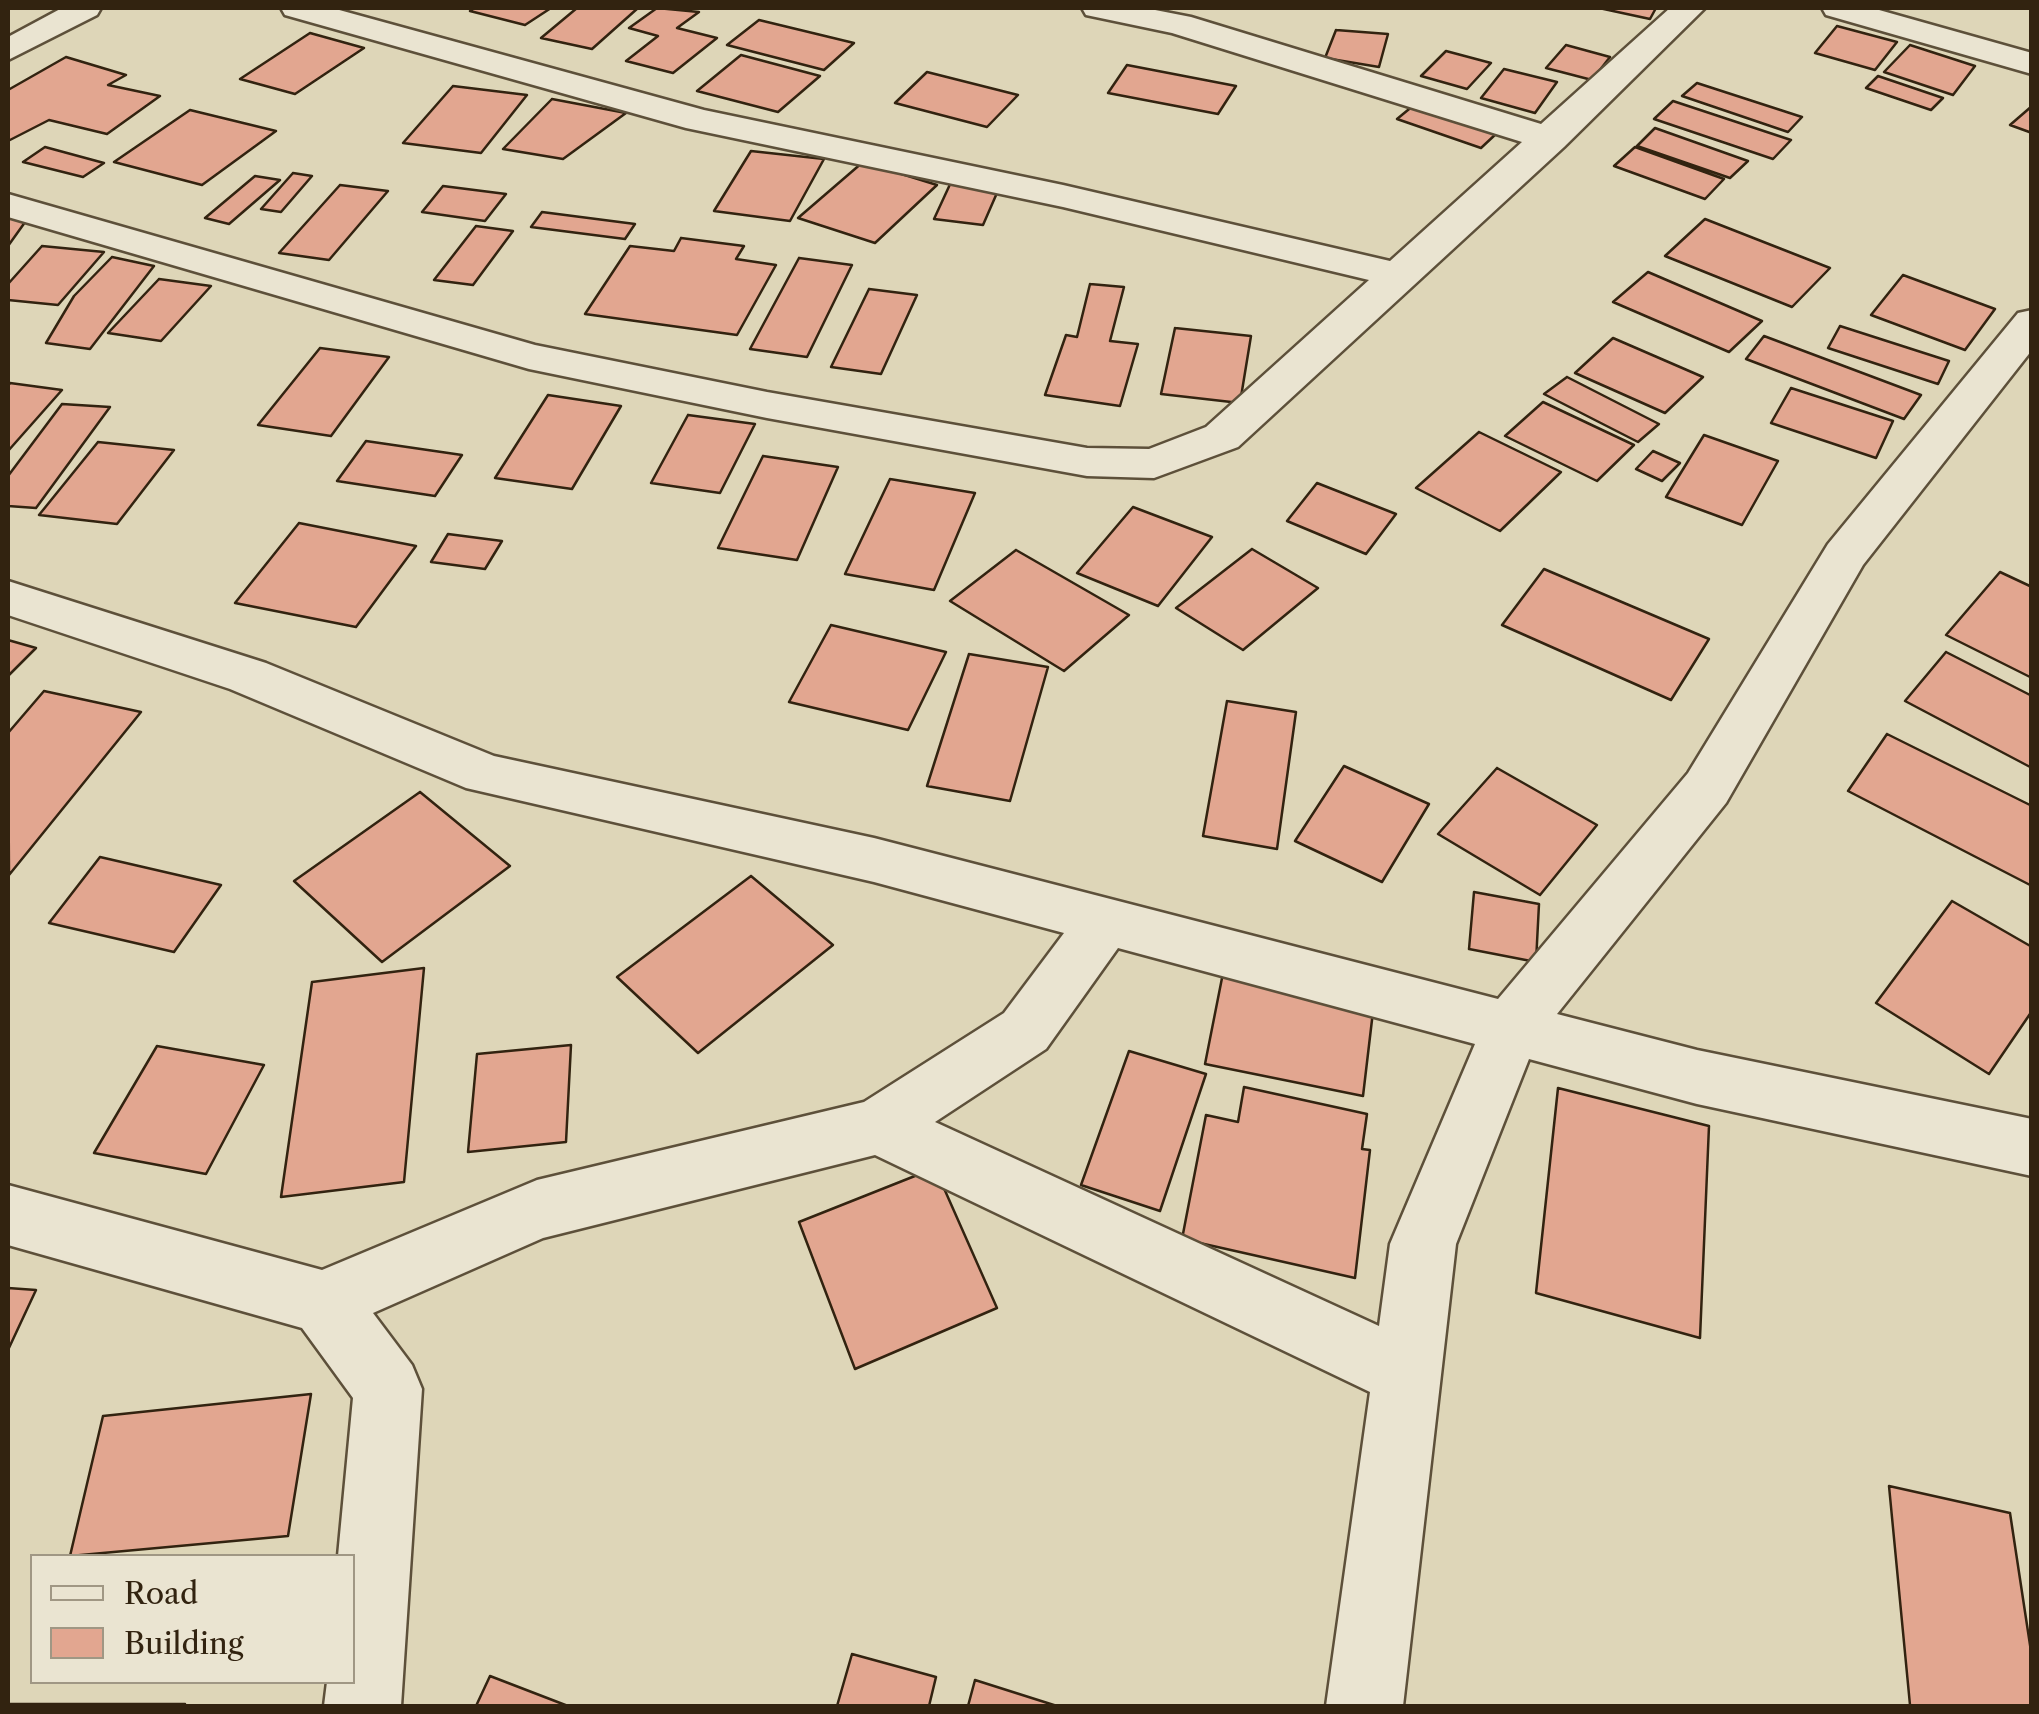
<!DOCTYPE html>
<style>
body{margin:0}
#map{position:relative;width:2039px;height:1714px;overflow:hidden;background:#ded6b8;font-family:"Libre Caslon Text",serif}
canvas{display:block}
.frame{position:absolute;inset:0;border:10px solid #322310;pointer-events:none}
.legend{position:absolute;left:30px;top:1554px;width:325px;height:130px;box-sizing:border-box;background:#eae4d1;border:2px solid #a09784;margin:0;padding:12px 18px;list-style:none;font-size:30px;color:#322310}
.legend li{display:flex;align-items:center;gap:20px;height:50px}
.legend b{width:50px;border:2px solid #a09784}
</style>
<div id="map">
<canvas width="2039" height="1714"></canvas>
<div class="frame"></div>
<ul class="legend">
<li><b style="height:12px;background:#eae4d1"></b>Road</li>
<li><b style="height:28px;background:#e2a690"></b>Building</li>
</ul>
</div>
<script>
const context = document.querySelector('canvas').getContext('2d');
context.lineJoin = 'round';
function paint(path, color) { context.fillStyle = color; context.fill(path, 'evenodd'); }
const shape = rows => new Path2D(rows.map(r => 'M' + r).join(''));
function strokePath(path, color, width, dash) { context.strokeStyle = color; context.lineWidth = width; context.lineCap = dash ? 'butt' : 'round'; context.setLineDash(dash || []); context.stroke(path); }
const building = shape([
 [475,8,551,8,525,25,470,11,475,8],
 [577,8,638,8,592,49,541,38,577,8],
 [657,8,699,12,677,28,717,38,673,73,626,61,658,36,629,28,657,8],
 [1599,8,1656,8,1650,19,1599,8],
 [759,20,854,43,824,70,727,45,759,20],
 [1837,26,1897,42,1875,70,1815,53,1837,26],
 [1336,30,1388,34,1379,67,1325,58,1336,30],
 [310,33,364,48,295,94,240,79,310,33],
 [1566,45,1610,57,1592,80,1546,68,1566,45],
 [1910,45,1975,66,1953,95,1884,72,1910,45],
 [1446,51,1491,63,1467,89,1421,76,1446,51],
 [741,55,820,76,778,112,697,91,741,55],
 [66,57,126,75,108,85,160,96,107,134,49,120,8,141,8,90,66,57],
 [1127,65,1236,86,1218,114,1108,93,1127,65],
 [1504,69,1557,82,1535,113,1481,98,1504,69],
 [927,72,1018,95,987,127,895,103,927,72],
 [1878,76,1943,98,1931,110,1866,88,1878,76],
 [1697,83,1802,117,1788,132,1682,96,1697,83],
 [453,86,527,95,481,153,403,143,453,86],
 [552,99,626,113,563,159,503,149,552,99],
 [1673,101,1791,140,1773,159,1654,119,1673,101],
 [1414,105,1497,133,1481,148,1397,119,1414,105],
 [2032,106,2032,133,2010,125,2032,106],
 [190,110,276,131,202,185,114,162,190,110],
 [1655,128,1748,161,1730,178,1637,146,1655,128],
 [45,147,104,163,83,177,23,162,45,147],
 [1635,147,1724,179,1705,199,1614,166,1635,147],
 [751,151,824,159,790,221,714,211,751,151],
 [863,162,937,185,875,243,798,218,863,162],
 [293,173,312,176,281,212,261,209,293,173],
 [255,176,280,180,229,224,205,218,255,176],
 [952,180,1000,186,983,225,934,219,952,180],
 [340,185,388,191,329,260,279,253,340,185],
 [443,186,506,194,485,221,422,212,443,186],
 [542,212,635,224,625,239,531,227,542,212],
 [8,213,28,218,8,246,8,213],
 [1705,219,1830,268,1792,307,1665,256,1705,219],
 [476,226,513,231,473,285,434,280,476,226],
 [681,238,744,246,736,259,776,265,737,335,585,314,630,246,674,251,681,238],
 [42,246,104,252,58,305,8,300,8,284,42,246],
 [112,257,154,266,90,349,46,343,74,296,112,257],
 [799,258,852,265,807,357,750,349,799,258],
 [1648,272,1762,321,1729,352,1613,302,1648,272],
 [1903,275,1995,309,1965,350,1871,315,1903,275],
 [159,279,211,286,161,341,108,333,159,279],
 [1090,284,1124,287,1110,341,1138,344,1120,406,1045,395,1066,335,1077,337,1090,284],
 [869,289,917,295,881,374,831,367,869,289],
 [1840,326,1949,361,1938,384,1828,348,1840,326],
 [1175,328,1251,336,1240,403,1161,394,1175,328],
 [1764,336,1921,395,1904,419,1746,359,1764,336],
 [1613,338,1703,377,1665,413,1575,373,1613,338],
 [320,348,389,357,331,436,258,425,320,348],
 [1567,377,1659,424,1638,442,1544,394,1567,377],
 [10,383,62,390,8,451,8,386,10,383],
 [1791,388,1893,421,1876,458,1771,423,1791,388],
 [548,395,621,406,572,489,495,478,548,395],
 [1543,402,1634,445,1597,481,1505,436,1543,402],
 [62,404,110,407,36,508,8,506,8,476,62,404],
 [688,415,755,424,720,493,651,483,688,415],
 [1479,432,1561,472,1500,531,1416,488,1479,432],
 [1704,435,1778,461,1742,525,1666,497,1704,435],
 [366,441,462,455,435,496,337,481,366,441],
 [98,442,174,450,117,524,39,515,98,442],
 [1653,451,1680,463,1662,481,1636,469,1653,451],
 [763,456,838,467,797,560,718,548,763,456],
 [890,479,975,493,934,590,845,574,890,479],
 [1317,483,1396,514,1366,554,1287,521,1317,483],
 [1133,507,1212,537,1158,606,1077,573,1133,507],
 [299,523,416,546,356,627,235,603,299,523],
 [448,534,502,541,485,569,431,562,448,534],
 [1252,549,1318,588,1243,650,1176,608,1252,549],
 [1016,550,1129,615,1064,671,950,601,1016,550],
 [1544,569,1709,639,1671,700,1502,625,1544,569],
 [2000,572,2032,587,2032,678,1946,635,2000,572],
 [831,625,946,652,908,730,789,702,831,625],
 [8,640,36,648,8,676,8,640],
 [1946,652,2032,696,2032,768,1905,701,1946,652],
 [969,654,1048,667,1010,801,927,786,969,654],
 [44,691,141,712,9,875,8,733,44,691],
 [1227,701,1296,712,1277,849,1203,836,1227,701],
 [1887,734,2032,806,2032,886,1848,791,1887,734],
 [1344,766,1429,804,1382,882,1295,841,1344,766],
 [1497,768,1597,825,1540,895,1438,834,1497,768],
 [420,792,510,866,382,962,294,881,420,792],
 [100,857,221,885,174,952,49,923,100,857],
 [751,876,833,945,698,1053,617,977,751,876],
 [1474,892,1539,904,1536,962,1469,949,1474,892],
 [1952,901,2032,947,2032,1011,1989,1074,1876,1003,1952,901],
 [424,968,404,1182,281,1197,312,982,424,968],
 [1223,973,1374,1003,1363,1096,1205,1064,1223,973],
 [571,1045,566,1142,468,1152,477,1054,571,1045],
 [157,1046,264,1065,206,1174,94,1153,157,1046],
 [1129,1051,1206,1074,1160,1211,1081,1185,1129,1051],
 [1244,1087,1367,1114,1362,1149,1370,1150,1355,1278,1182,1239,1206,1115,1238,1122,1244,1087],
 [1558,1088,1709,1126,1700,1338,1536,1293,1558,1088],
 [935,1168,997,1308,855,1369,799,1222,935,1168],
 [8,1288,36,1290,8,1350,8,1288],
 [311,1394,288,1536,70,1556,103,1416,311,1394],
 [1889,1486,2010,1513,2032,1658,2032,1706,1910,1705,1889,1486],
 [852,1654,936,1677,929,1706,837,1706,852,1654],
 [490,1676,568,1706,476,1706,490,1676],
 [975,1680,1057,1706,968,1706,975,1680],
 [8,1704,185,1704,184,1706,8,1704]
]);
paint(building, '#e2a690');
strokePath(building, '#322310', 2.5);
const minor = shape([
 [62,8,101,8,97,15,8,60,8,37,62,8],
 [281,8,332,8,704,110,1063,185,1390,261,1522,142,1172,33,1086,15,1082,8,1145,8,1191,17,1541,124,1670,8,1705,8,1564,147,1238,447,1154,478,1087,476,767,418,529,369,8,217,8,194,535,345,767,392,1087,448,1149,449,1206,427,1369,280,1063,207,686,128,285,15,281,8],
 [1822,8,1872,8,2032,53,2032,74,1826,15,1822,8],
 [2032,310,2032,350,1863,565,1726,803,1557,1014,1697,1050,2032,1119,2032,1176,1697,1104,1529,1059,1456,1244,1403,1706,1326,1706,1370,1392,875,1155,543,1238,373,1313,412,1365,422,1389,401,1706,324,1706,327,1682,352,1682,352,1556,338,1556,353,1398,302,1328,8,1245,8,1185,322,1270,537,1180,864,1102,1004,1013,1064,933,874,882,466,788,230,689,8,615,8,581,266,663,494,756,874,838,1498,999,1688,773,1828,544,2018,313,2032,310],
 [1118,948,1475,1044,1390,1244,1379,1326,935,1122,1046,1049,1118,948]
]);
strokePath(minor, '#5d503a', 5);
paint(minor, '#eae4d1');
</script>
